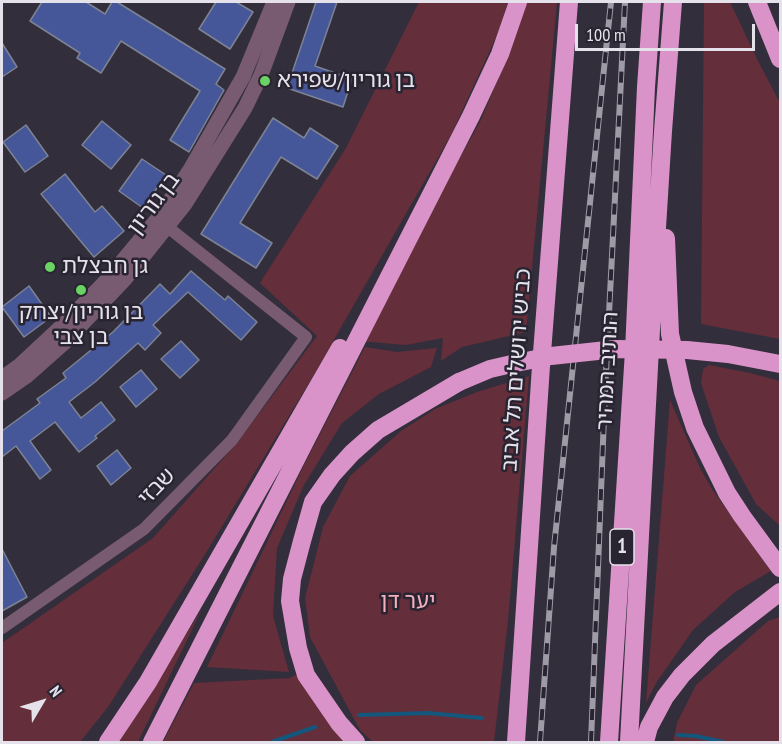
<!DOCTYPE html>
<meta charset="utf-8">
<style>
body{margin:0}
#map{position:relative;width:782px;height:744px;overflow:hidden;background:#332e3b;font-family:"PT Sans Narrow",sans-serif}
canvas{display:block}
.frame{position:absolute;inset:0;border:3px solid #e5e2eb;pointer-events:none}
.north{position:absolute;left:12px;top:672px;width:60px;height:60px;-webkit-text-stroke:4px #292431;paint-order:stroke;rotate:52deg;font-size:16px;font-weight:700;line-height:24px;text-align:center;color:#e5e2eb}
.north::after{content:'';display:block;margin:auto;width:21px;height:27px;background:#e5e2eb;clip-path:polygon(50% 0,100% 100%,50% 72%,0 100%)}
.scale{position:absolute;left:575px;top:24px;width:180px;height:27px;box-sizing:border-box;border:3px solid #e5e2eb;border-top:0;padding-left:8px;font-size:18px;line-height:21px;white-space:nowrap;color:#e5e2eb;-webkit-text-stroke:4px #292431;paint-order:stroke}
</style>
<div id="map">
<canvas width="782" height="744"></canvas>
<div class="frame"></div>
<div class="north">N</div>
<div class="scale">100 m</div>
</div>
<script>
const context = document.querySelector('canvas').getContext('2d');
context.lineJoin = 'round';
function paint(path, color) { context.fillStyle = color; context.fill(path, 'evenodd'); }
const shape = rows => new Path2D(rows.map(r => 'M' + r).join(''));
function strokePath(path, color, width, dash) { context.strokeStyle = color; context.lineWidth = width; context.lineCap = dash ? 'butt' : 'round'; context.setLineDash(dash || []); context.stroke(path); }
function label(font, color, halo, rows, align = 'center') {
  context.font = font + ' "PT Sans Narrow","Noto Sans Hebrew",sans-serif'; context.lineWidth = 5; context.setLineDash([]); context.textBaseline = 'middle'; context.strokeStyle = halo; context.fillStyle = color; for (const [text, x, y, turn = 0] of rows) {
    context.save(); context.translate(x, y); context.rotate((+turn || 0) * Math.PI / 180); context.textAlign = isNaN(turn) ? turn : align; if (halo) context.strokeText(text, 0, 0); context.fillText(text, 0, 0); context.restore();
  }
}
paint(shape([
 [419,2,508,2,497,35,451,135,312,378,204,556,108,707,80,742,2,742,2,643,153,538,237,443,317,336,260,283,346,148],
 [526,2,557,2,526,332,462,347,441,361,443,338,406,345,360,341,423,223,480,122,504,65],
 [704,2,730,2,757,59,780,103,780,339,701,324],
 [365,347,397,352,437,348,431,367,379,394,342,423,304,485,277,548,273,616,289,672,207,667,305,463],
 [709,365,750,373,780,381,780,526,756,504,719,437,701,383,703,369],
 [529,376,508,621,494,742,373,742,360,730,310,637,305,598,323,527,350,476,401,431,435,409,477,392],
 [670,400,700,468,712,489,771,571,735,592,693,630,656,683,646,703],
 [202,609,138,742,119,742],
 [780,617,780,742,673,742,677,723,696,685,768,621],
 [297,674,346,742,163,742,194,683,290,678]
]), '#642e3b');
strokePath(shape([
 [359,715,428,713,482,718],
 [678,735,696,736,723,742],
 [272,742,315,727]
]), '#14577c', 4);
const building = shape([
 [42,2,86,2,105,14,112,2,117,2,225,69,216,84,224,90,189,152,170,140,200,91,121,41,101,73,77,58,80,53,30,21,42,2],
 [216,2,236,2,253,12,230,49,199,29,216,2],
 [316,2,337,2,315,66,352,79,343,107,287,88,316,2],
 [2,43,17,67,2,77,2,43],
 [273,118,304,138,310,128,338,146,317,179,281,157,240,223,272,243,256,268,201,234,273,118],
 [102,121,131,145,111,169,82,145,102,121],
 [26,125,48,156,25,172,3,142,26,125],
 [142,159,166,175,143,208,119,191,142,159],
 [65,174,95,212,102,206,124,231,94,257,41,194,65,174],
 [191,271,225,300,228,296,257,322,241,340,188,292,153,325,161,333,145,350,138,343,95,382,69,402,81,418,101,402,115,420,95,436,97,438,79,452,55,422,30,441,51,470,40,479,16,446,2,457,2,431,40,403,37,399,66,378,63,373,113,332,160,284,170,294,191,271],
 [29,286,51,317,24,337,2,307,29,286],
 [181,341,199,360,180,378,161,359,181,341],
 [141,370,157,389,136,407,120,387,141,370],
 [117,450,131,468,111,485,97,466,117,450],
 [2,549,27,597,2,611,2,549]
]);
paint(building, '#455699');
strokePath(building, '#7d8393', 1.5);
strokePath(shape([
 [2,628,144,529,232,440,306,337,160,221]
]), '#785b71', 12);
strokePath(shape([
 [2,378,20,365,64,324,104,283,159,217,191,168,243,77,274,2],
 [2,393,28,375,63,344,125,279,185,204,245,108,261,75,288,2]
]), '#785b71', 15);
strokePath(shape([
 [757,2,780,59],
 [666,238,670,334,683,392,695,428,727,493,742,516,780,568],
 [108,742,148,682,340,348],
 [152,742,471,116,500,54,518,2],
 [356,742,339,723,306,675,298,648,290,601,292,579,302,541,313,502,332,475,352,453,378,430,459,382],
 [516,742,541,366,569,2],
 [609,742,634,351,646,87,652,2],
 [629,742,653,292,663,131,673,2],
 [645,742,649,727,665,697,682,675,713,644,780,592]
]), '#d993c9', 18);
const rail = shape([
 [540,742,554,547,611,2],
 [591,742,605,392,625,2]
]);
strokePath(rail, '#9f9ba6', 6);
strokePath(rail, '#292431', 4, [11]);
strokePath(shape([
 [459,382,490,369,516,363,551,356,616,349,687,350,728,354,780,364]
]), '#d993c9', 18);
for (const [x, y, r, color] of [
 [265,81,6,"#6ad364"],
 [50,267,6,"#6ad364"],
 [81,290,6,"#6ad364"]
]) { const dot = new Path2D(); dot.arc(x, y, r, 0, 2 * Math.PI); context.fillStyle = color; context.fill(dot); strokePath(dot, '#292431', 2); }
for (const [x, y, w] of [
 [622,547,24]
]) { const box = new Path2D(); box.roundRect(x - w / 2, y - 18, w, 36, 4.5); context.fillStyle = '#292431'; context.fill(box); strokePath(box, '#e5e2eb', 1.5); }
label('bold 21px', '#e5e2eb', null, [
 ["1",622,547]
]);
label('22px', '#e5e2eb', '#292431', [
 ["בן גוריון/שפירא",277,81],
 ["גן חבצלת",62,267],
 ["בן גוריון/יצחק",81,313,"center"],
 ["בן צבי",81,338,"center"]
], 'left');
label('22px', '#e5e2eb', '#292431', [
 ["בן גוריון",154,204,-53],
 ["כביש ירושלים תל אביב",517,370,-86],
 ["הנתיב המהיר",608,371,-87],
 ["שבזי",157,487,-46]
]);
label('22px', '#f6afbc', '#292431', [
 ["יער דן",408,602]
]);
</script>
